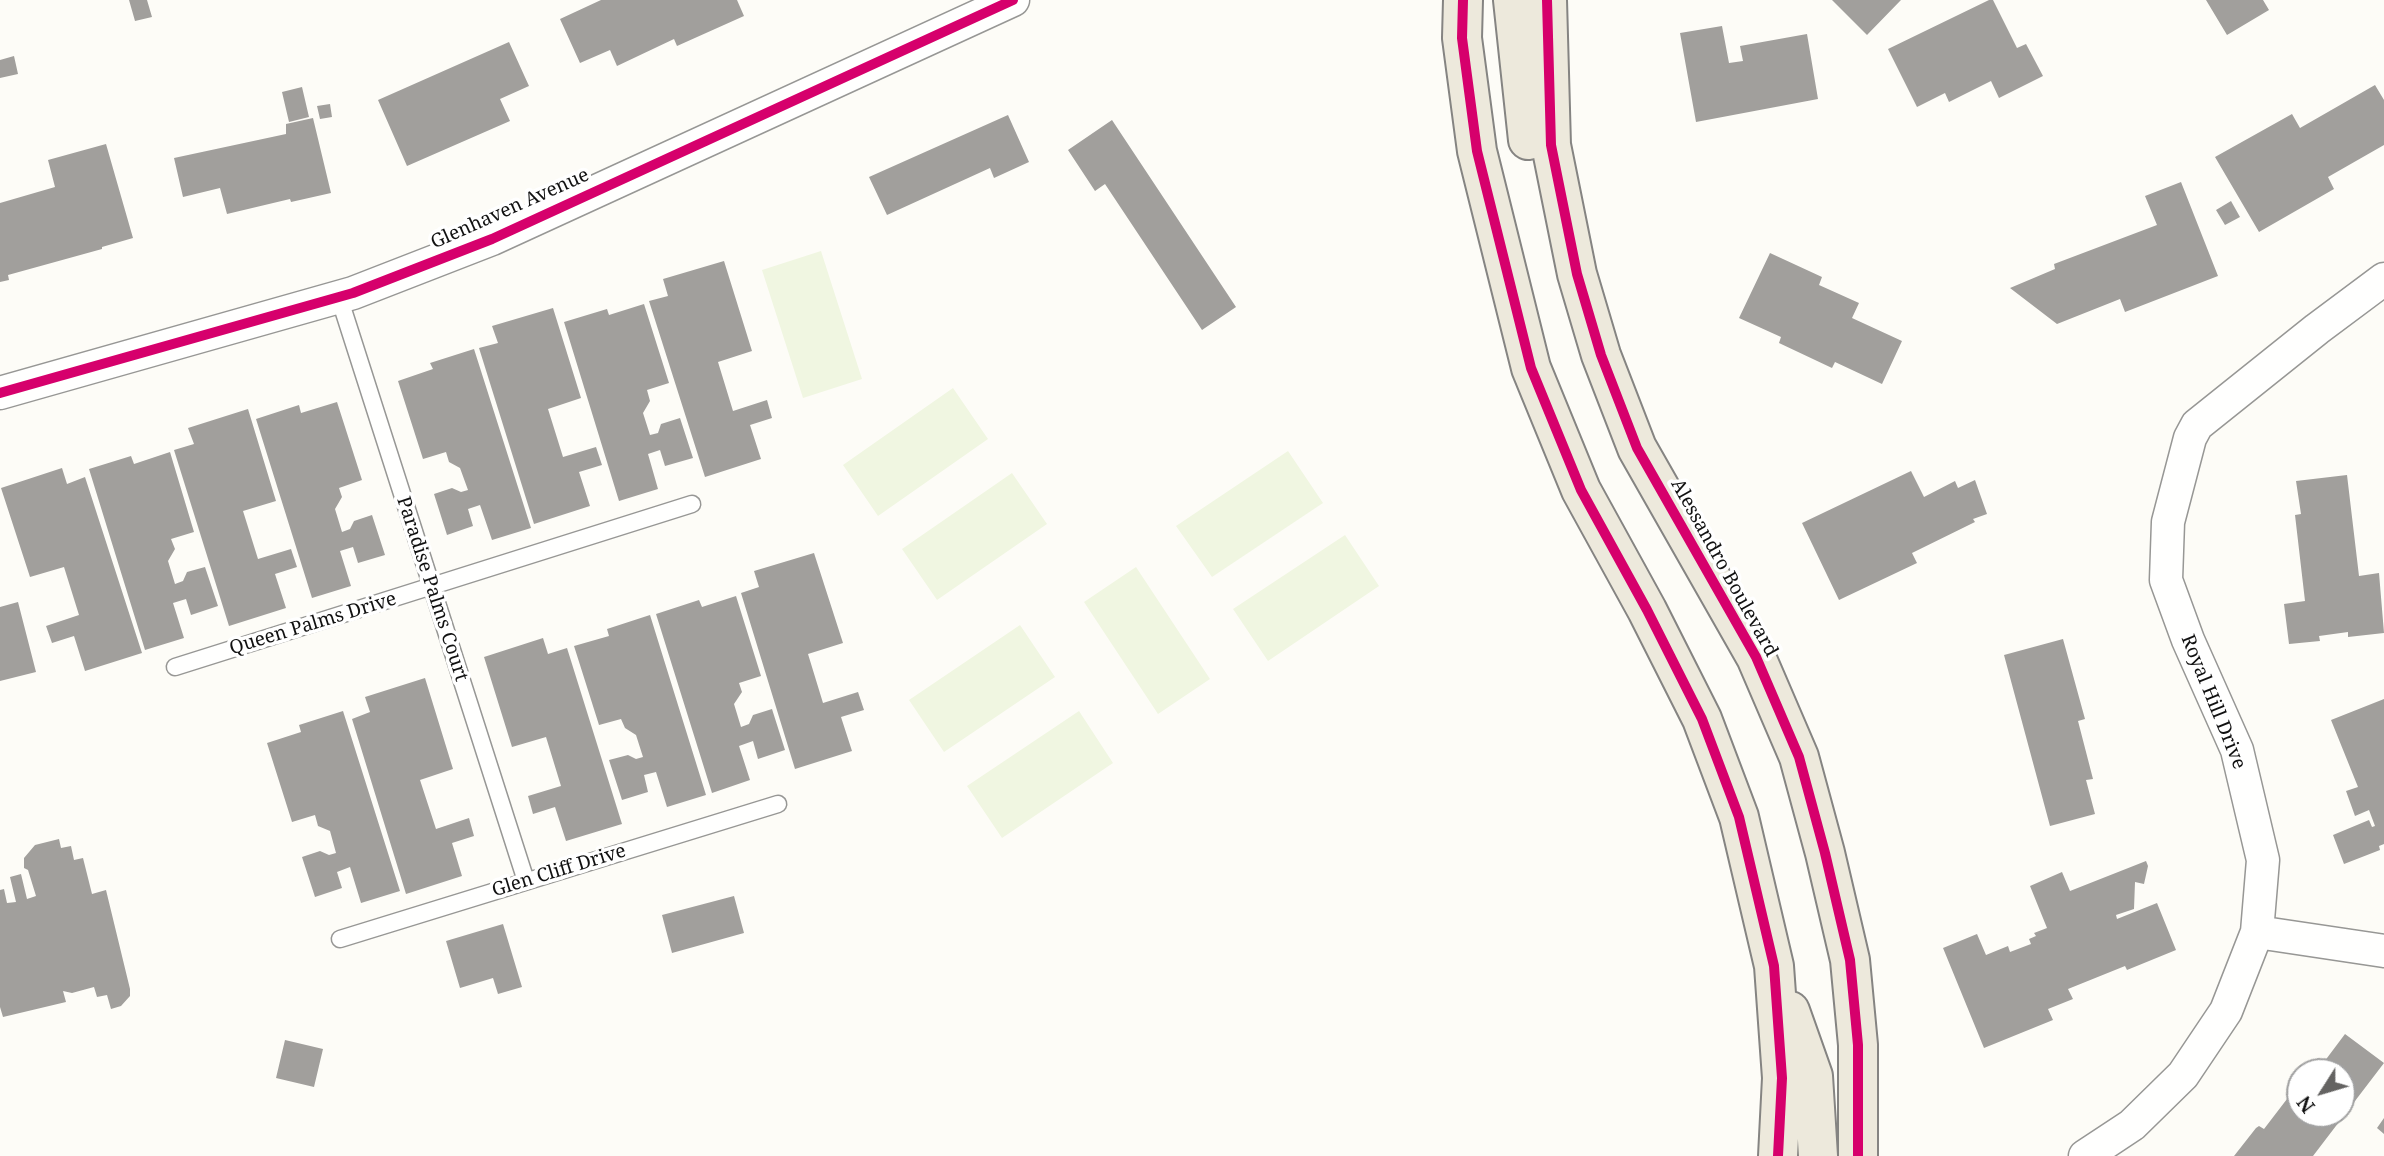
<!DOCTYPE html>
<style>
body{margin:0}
#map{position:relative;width:2384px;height:1156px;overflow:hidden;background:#fdfcf7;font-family:"Noto Serif",serif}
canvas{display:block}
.north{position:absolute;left:2286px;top:1058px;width:70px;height:70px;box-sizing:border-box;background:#fff;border:2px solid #a0a0a0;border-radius:50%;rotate:233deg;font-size:19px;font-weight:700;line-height:28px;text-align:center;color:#111}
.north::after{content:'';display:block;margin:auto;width:24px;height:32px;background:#646362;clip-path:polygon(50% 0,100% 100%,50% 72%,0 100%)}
</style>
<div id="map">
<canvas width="2384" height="1156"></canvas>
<div class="north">N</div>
</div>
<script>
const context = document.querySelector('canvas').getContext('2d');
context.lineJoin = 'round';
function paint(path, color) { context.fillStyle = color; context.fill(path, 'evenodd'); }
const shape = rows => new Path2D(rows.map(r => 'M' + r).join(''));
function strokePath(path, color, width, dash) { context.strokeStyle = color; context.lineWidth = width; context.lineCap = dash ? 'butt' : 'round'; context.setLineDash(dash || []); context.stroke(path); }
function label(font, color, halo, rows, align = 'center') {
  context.font = font + ' "Noto Serif",serif'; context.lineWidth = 7; context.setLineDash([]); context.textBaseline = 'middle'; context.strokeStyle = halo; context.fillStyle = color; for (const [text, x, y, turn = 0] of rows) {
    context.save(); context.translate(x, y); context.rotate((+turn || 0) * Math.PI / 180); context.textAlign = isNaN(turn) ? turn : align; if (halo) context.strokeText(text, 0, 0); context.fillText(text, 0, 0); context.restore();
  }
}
paint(shape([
 [821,251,862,379,803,398,762,270],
 [953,388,988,439,878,516,843,465],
 [1288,451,1323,503,1212,577,1176,526],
 [1012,473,1047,524,937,600,902,549],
 [1345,535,1379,586,1268,661,1233,609],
 [1136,567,1210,679,1158,714,1084,602],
 [1020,625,1055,677,944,752,909,700],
 [1079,711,1113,763,1002,838,967,786]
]), '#f0f6e1');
paint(shape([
 [129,0,147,0,152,17,135,21],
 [601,0,737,0,744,16,677,46,674,39,617,66,610,50,580,63,560,19],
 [1832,0,1901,0,1867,35],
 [1989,0,1993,0,2017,48,2026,44,2043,76,1999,98,1991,81,1949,102,1945,93,1917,107,1888,49],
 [2206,0,2263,0,2269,10,2227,35],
 [1722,26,1729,63,1743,61,1740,46,1807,34,1818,99,1696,122,1680,33],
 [509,42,529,86,500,99,510,121,407,166,378,100],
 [14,56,18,74,0,78,0,60],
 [2375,85,2384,100,2384,145,2328,177,2334,189,2259,232,2215,157,2292,114,2300,128],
 [302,87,309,117,289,122,282,92],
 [330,104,332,117,320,119,317,106],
 [1008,115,1029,162,994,178,990,168,887,215,869,177],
 [313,118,331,193,291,202,290,199,227,214,220,188,183,197,174,158,286,134,286,124],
 [1112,120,1236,307,1202,330,1105,184,1095,191,1068,150],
 [106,144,133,238,102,247,102,249,8,275,9,280,0,282,0,203,55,187,48,160],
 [2181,182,2218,276,2125,312,2120,299,2057,324,2010,288,2055,269,2054,264,2157,225,2145,196],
 [2231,201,2240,217,2225,225,2216,210],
 [1770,253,1822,277,1819,285,1859,303,1852,318,1902,341,1882,384,1835,362,1832,368,1779,343,1781,337,1739,318],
 [724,261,752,351,718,362,733,411,767,400,772,418,750,425,761,459,705,477,649,301,668,296,663,279],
 [644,304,669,383,647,390,650,401,643,413,650,435,658,433,661,424,680,418,693,458,665,466,660,450,648,454,658,489,619,501,564,322,607,309,609,315],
 [553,308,581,398,548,409,563,457,596,447,602,465,579,472,590,506,534,524,479,348,498,343,492,326],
 [474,349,531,528,492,540,480,505,468,509,473,526,447,535,434,494,452,488,461,492,468,490,460,468,449,462,446,452,423,459,398,381,433,369,430,363],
 [337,402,362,480,339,488,342,497,335,509,342,532,350,529,354,521,372,515,385,555,358,563,353,547,340,551,351,586,312,598,256,419,299,405,301,413],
 [248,409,276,501,243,511,258,559,291,549,297,567,275,574,286,608,229,626,174,450,194,444,188,428],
 [170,452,194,532,171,539,175,549,168,561,175,584,183,581,187,572,205,567,218,606,191,615,186,599,173,603,184,638,145,650,89,469,131,456,134,464],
 [62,468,67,484,85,477,142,653,85,671,74,636,52,643,46,626,79,615,64,567,30,577,1,488],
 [1911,471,1924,497,1955,481,1958,488,1975,480,1987,514,1973,519,1975,522,1912,553,1917,563,1839,600,1802,523],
 [2347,475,2359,576,2379,573,2384,633,2348,637,2348,632,2319,636,2320,641,2289,644,2284,604,2305,601,2295,515,2301,514,2296,481],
 [814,553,843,643,808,654,823,703,858,692,864,710,841,717,852,751,795,769,741,593,759,587,754,571],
 [736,596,761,676,739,683,742,692,734,704,741,727,749,724,753,715,772,709,785,750,758,759,753,741,739,746,750,780,712,793,656,614,699,600,702,607],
 [18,602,36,672,0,681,0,607],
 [650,615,706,795,667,807,656,772,644,775,648,792,622,800,609,760,628,755,636,759,643,757,636,735,625,728,621,719,599,725,574,646,609,636,607,629],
 [543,638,548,654,567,648,622,824,566,841,555,807,533,814,528,796,561,786,546,737,512,747,484,657],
 [2063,639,2085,719,2078,721,2093,779,2086,780,2095,814,2050,826,2004,655],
 [425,678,453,769,420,780,436,829,469,818,474,836,452,843,462,876,406,894,352,719,370,712,365,697],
 [2384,699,2384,844,2379,846,2380,850,2344,864,2333,835,2369,820,2372,827,2375,826,2369,810,2355,816,2346,791,2358,787,2331,720],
 [343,711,400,891,361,903,350,867,337,872,342,888,315,897,302,857,320,851,329,855,336,853,330,831,318,826,315,815,292,822,267,743,301,732,299,725],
 [59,839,61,848,71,846,74,860,83,858,92,894,106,890,130,989,130,996,121,1006,111,1009,107,995,97,997,94,987,72,993,63,991,66,1002,3,1017,0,1007,0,890,4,889,7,903,16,902,10,877,21,874,27,899,36,896,28,870,24,868,24,858,35,845],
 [2146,861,2148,866,2144,884,2135,882,2134,909,2116,915,2117,919,2157,903,2176,950,2127,970,2125,966,2068,989,2073,999,2048,1009,2053,1020,1984,1048,1943,948,1977,934,1986,955,2008,946,2010,952,2031,944,2029,939,2036,936,2034,933,2047,928,2030,886,2062,872,2070,891],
 [734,896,744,933,672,953,662,915],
 [503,924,522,987,498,994,493,978,460,988,446,941],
 [2345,1034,2384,1063,2313,1156,2234,1156,2256,1128,2259,1126,2264,1129,2300,1082,2300,1114,2342,1114,2342,1072,2307,1072,2318,1058,2324,1062],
 [285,1040,323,1049,314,1087,276,1078],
 [2384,1118,2384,1134,2377,1128]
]), '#a19f9c');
const service = shape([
 [339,297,526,881],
 [175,667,692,504],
 [340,939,778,804]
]);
const minor = shape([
 [0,393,353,293,492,239,1013,0],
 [2257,932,2384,951],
 [2085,1156,2132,1125,2183,1075,2226,1011,2257,932,2263,860,2237,750,2188,640,2166,580,2168,522,2190,438,2197,425,2317,329,2384,279]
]);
const primary = shape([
 [1463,0,1462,38,1477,151,1531,368,1581,490,1647,610,1702,719,1739,817,1774,966,1782,1078,1778,1156],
 [1513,0,1528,140],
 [1547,0,1551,145,1577,274,1601,355,1637,448,1756,657,1799,757,1825,853,1850,960,1858,1045,1858,1156],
 [1790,1011,1813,1076,1818,1156]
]);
strokePath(service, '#979795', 19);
strokePath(minor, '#979795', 35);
strokePath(primary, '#858482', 42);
strokePath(service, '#fffffe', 16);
strokePath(minor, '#fffffe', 32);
strokePath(primary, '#ede9dc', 38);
strokePath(shape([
 [1463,0,1462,38,1477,151,1531,368,1581,490,1647,610,1702,719,1739,817,1774,966,1782,1078,1778,1156],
 [1547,0,1551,145,1577,274,1601,355,1637,448,1756,657,1799,757,1825,853,1850,960,1858,1045,1858,1156],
 [0,393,353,293,492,239,1013,0]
]), '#d6006c', 10);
label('19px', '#111', '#fff', [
 ["Glenhaven Avenue",510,209,-24],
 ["Alessandro Boulevard",1724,568,61],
 ["Paradise Palms Court",432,589,72],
 ["Queen Palms Drive",313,624,-17],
 ["Royal Hill Drive",2213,702,68],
 ["Glen Cliff Drive",559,871,-17]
]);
</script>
